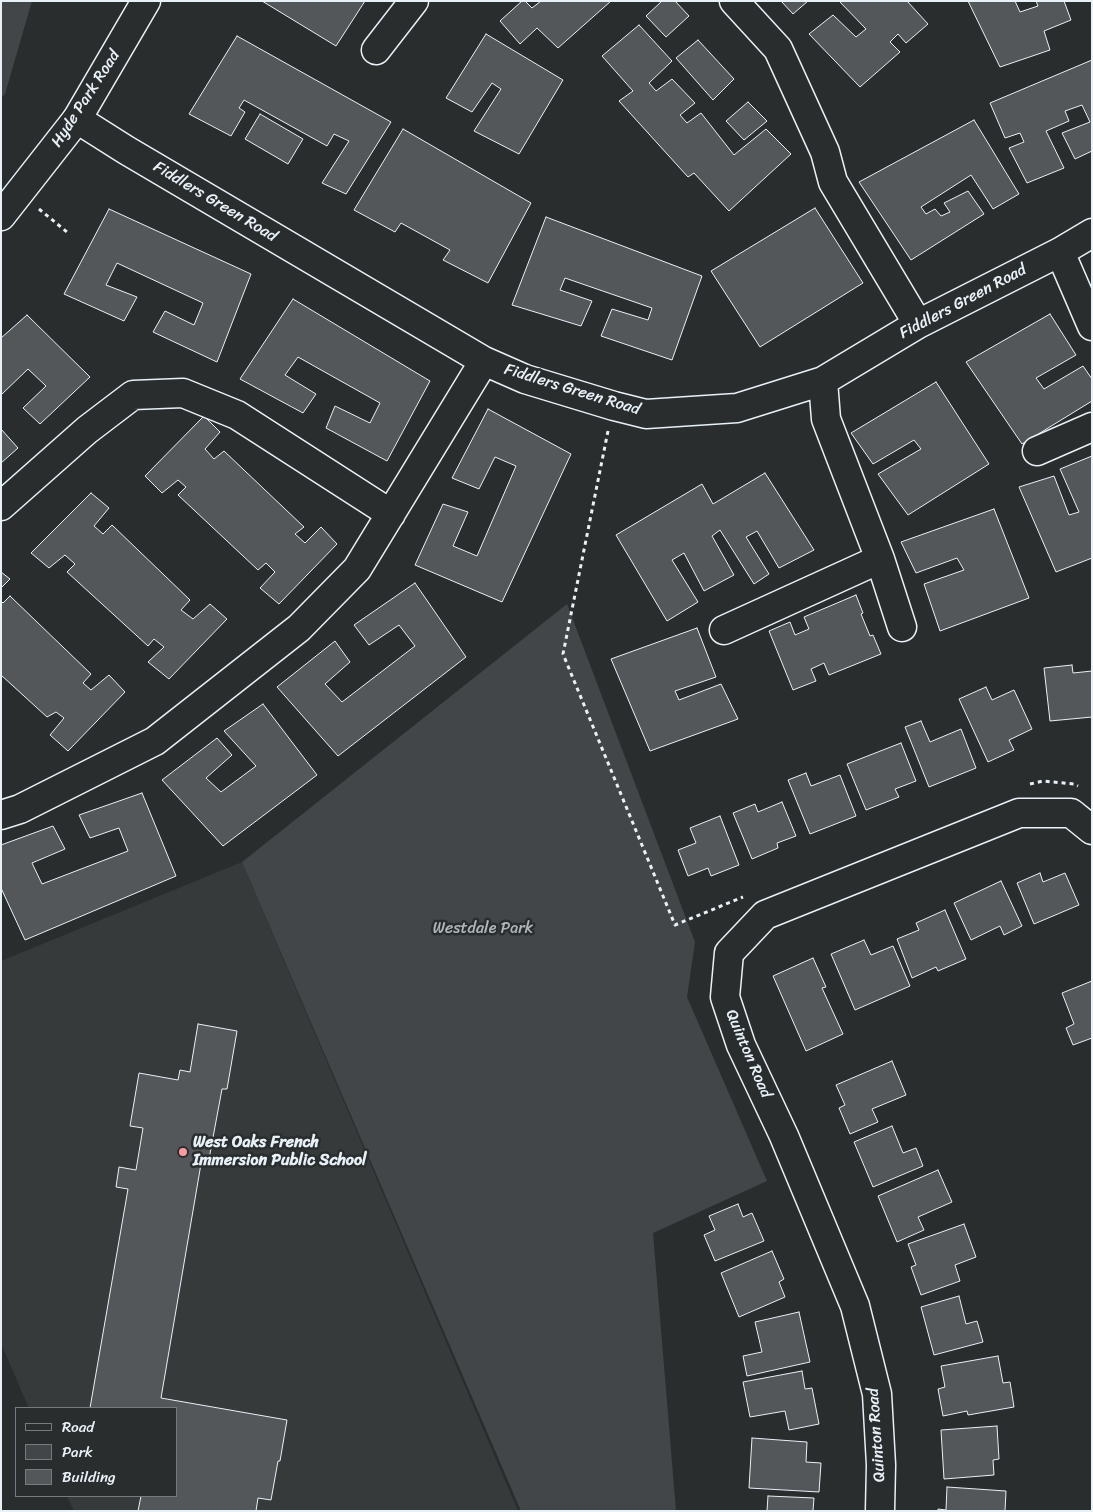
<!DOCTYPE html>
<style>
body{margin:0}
#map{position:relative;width:1093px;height:1512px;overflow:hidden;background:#2a2d2e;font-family:Sriracha,sans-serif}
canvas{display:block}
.frame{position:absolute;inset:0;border:2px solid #e8f1f8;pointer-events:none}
.legend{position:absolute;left:15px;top:1407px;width:162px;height:90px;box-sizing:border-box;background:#2a2d2e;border:1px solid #767b7f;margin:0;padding:6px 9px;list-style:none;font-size:15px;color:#e8f1f8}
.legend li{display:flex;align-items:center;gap:10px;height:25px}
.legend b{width:25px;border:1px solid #767b7f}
</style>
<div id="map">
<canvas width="1093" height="1512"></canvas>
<div class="frame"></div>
<ul class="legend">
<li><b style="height:6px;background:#2a2d2e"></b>Road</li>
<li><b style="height:14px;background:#424648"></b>Park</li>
<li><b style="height:14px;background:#535759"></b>Building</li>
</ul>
</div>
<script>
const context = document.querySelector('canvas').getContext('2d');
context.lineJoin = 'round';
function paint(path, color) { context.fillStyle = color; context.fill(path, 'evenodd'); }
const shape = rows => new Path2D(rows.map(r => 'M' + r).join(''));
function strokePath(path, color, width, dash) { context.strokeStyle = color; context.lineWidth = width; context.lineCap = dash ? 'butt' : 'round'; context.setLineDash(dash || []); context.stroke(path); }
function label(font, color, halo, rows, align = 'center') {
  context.font = font + ' Sriracha,sans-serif'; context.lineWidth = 5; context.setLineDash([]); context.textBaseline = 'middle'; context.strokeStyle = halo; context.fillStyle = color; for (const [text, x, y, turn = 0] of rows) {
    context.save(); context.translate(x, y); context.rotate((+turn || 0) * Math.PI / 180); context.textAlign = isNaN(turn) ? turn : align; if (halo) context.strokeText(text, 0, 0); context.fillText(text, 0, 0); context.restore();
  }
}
paint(shape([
 [242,862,518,1511,74,1511,67,1496,176,1496,176,1408,29,1408,1,1344,1,961]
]), '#363a3b');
paint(shape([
 [1,1,32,1,5,94,1,98],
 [567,604,695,942,687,997,767,1181,653,1233,676,1511,521,1511,242,862]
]), '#424648');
const building = shape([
 [262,1,365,1,336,46,262,1],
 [522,1,525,1,532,8,541,1,611,1,558,48,537,28,520,44,500,21,522,1],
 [662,1,675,1,689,16,666,37,646,16,662,1],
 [781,1,808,1,793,14,781,1],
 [839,1,907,1,928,24,906,43,898,34,890,42,900,52,860,87,809,34,833,15,856,37,866,29,839,1],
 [968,1,1015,1,1020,12,1038,6,1036,1,1064,1,1071,20,1044,31,1050,50,1000,67,968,1],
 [639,25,672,61,649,83,656,91,672,79,695,103,680,115,687,123,701,113,734,155,766,129,791,154,729,211,694,173,688,177,619,101,633,91,602,56,639,25],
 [486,34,563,80,519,154,474,131,501,89,492,83,472,112,446,98,486,34],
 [237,36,391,122,346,194,322,183,349,141,334,134,327,146,244,100,239,108,245,112,231,136,189,114,237,36],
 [698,40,734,79,713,100,676,58,698,40],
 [1092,60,1092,151,1075,159,1062,133,1090,122,1082,105,1065,111,1069,121,1046,131,1064,168,1027,183,1009,148,1024,142,1020,133,1005,138,990,103,1092,60],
 [748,102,767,121,744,140,726,121,748,102],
 [260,114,303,139,288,164,245,139,260,114],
 [974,120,1019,194,993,209,971,175,921,207,926,214,935,209,941,216,950,212,944,203,968,191,984,214,911,260,859,182,974,120],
 [403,129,531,203,488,283,443,260,450,250,401,223,395,232,354,210,403,129],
 [815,208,863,283,760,347,711,271,815,208],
 [109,209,251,274,217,362,153,332,165,311,194,325,203,303,117,263,106,285,137,297,124,321,64,294,109,209],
 [546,217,702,276,672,360,601,336,612,309,648,320,652,308,565,278,560,290,592,301,581,326,512,305,546,217],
 [293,299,430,381,387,461,326,428,335,406,370,423,380,403,298,357,285,375,316,394,303,413,240,379,293,299],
 [1050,314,1076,355,1036,378,1044,389,1083,366,1092,379,1092,401,1022,444,966,362,1050,314],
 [27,315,90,377,40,424,23,408,46,386,28,369,1,395,1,338,27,315],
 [936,382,989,464,908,515,878,474,921,449,914,440,873,464,851,433,936,382],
 [488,409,571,454,502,602,415,565,443,504,468,512,453,546,477,556,516,466,495,457,479,489,452,478,488,409],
 [204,416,220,432,205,449,214,459,224,451,304,527,295,534,305,543,321,527,337,544,279,604,260,588,275,572,266,563,258,570,178,495,186,487,178,480,162,493,145,476,204,416],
 [1,429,18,448,1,463,1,429],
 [1092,456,1092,558,1056,572,1019,487,1054,476,1069,515,1079,512,1060,469,1092,456],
 [765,473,814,550,779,568,757,531,746,537,769,574,754,584,720,530,712,536,734,575,704,591,684,553,672,560,698,602,667,621,616,535,702,484,713,504,765,473],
 [91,493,109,508,94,526,103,534,112,525,190,600,181,610,193,619,210,604,227,619,169,679,148,662,164,647,154,639,148,646,67,572,75,564,65,555,49,568,31,553,91,493],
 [994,509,1029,598,940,631,924,584,964,570,957,558,916,573,901,542,994,509],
 [1,572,10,579,1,588,1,572],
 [415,583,466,657,338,756,277,687,335,641,350,662,325,684,342,702,415,646,399,625,369,645,354,625,415,583],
 [856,595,863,613,861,614,870,636,873,635,881,654,829,675,824,663,811,669,816,681,793,690,769,631,790,622,795,635,809,629,804,617,856,595],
 [10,596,91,674,83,683,91,690,109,675,125,692,68,751,50,735,64,718,56,712,47,717,1,675,1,601,3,603,10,596],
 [697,628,716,677,675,691,679,700,721,684,738,719,650,751,611,659,697,628],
 [1072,665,1073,673,1092,671,1092,717,1050,721,1044,668,1072,665],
 [986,687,992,700,1014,690,1032,729,1009,740,1014,750,988,762,959,699,986,687],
 [263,704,317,775,223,846,162,780,217,738,232,755,206,778,221,792,256,766,224,731,263,704],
 [921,721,930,742,961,729,976,768,929,787,905,727,921,721],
 [901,743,916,781,895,789,899,797,866,810,847,764,901,743],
 [806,773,811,786,840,775,856,816,810,834,788,780,806,773],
 [142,793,176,876,25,940,1,888,1,845,53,826,65,849,32,863,42,884,128,851,119,828,90,838,79,815,142,793],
 [782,802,796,836,777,843,778,848,752,859,733,813,755,804,758,812,782,802],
 [720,816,739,865,711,876,708,868,688,876,678,850,696,843,690,828,720,816],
 [1040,873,1043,882,1065,873,1079,905,1034,924,1017,883,1040,873],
 [1001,881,1022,926,1004,935,1000,926,971,940,954,903,1001,881],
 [945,910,966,959,938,971,936,967,912,978,897,939,919,930,916,923,945,910],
 [864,940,871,955,893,946,910,986,855,1010,831,954,864,940],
 [813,958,826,987,822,988,843,1034,806,1051,773,976,813,958],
 [1092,981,1092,1038,1073,1045,1066,1028,1074,1024,1062,993,1092,981],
 [198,1024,237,1031,227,1089,222,1089,209,1159,202,1158,161,1398,287,1420,280,1461,278,1461,271,1500,258,1498,256,1511,138,1511,141,1496,176,1496,176,1408,90,1408,128,1189,116,1187,119,1167,136,1170,143,1128,130,1126,139,1073,178,1080,180,1070,190,1072,198,1024],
 [892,1061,906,1095,872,1109,878,1122,850,1134,839,1108,845,1105,836,1085,892,1061],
 [892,1126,903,1153,916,1148,923,1166,873,1187,854,1142,892,1126],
 [938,1170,952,1202,918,1217,924,1230,897,1242,878,1196,938,1170],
 [738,1204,743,1217,752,1213,764,1241,715,1261,704,1235,715,1230,709,1216,738,1204],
 [964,1224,976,1257,955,1265,960,1281,921,1295,911,1267,916,1265,908,1244,964,1224],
 [772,1251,784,1279,779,1282,785,1297,739,1317,721,1273,772,1251],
 [959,1296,966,1324,977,1321,983,1342,934,1355,921,1307,959,1296],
 [799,1312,810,1362,747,1376,743,1356,762,1352,755,1322,799,1312],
 [998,1356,1003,1383,1010,1382,1014,1407,968,1415,967,1411,943,1416,938,1389,945,1387,941,1366,998,1356],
 [802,1371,805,1389,812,1388,819,1424,789,1430,785,1411,750,1417,743,1382,802,1371],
 [997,1426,999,1459,993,1460,994,1475,944,1479,941,1430,997,1426],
 [752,1438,807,1442,806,1462,821,1463,819,1492,749,1488,752,1438],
 [947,1487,1006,1491,1005,1511,938,1511,938,1509,946,1510,947,1487],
 [768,1496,814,1498,813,1511,767,1511,768,1496]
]);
paint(building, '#535759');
strokePath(building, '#e8f1f8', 1);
const minor = shape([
 [734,1,778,49,825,152,833,182,918,324],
 [376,50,414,1],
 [77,119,126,150,484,361,525,379,614,406,646,414,737,408,823,381,918,324,1060,252,1092,233],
 [1060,252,1092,326],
 [823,381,826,419,880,559,902,627],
 [1037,451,1092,427],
 [1,506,87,430,133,395,183,393,237,415,391,514],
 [724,630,880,559],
 [1,815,20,809,155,741,299,628,357,569,484,361],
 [880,1511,881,1465,877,1394,855,1306,784,1136,741,1045,725,997,729,953,765,915,1019,813,1071,813,1092,830]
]);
const major = shape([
 [1,216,77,119,146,1]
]);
strokePath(minor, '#e8f1f8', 31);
strokePath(major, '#e8f1f8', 31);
strokePath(shape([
 [39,209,67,232],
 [608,431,563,654,675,925,743,897],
 [1030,784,1043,781,1074,784,1078,786]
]), '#e8f1f8', 3, [4, 4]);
strokePath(minor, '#2a2d2e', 28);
strokePath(major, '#2a2d2e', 28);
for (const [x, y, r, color] of [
 [183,1152,5,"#ff9aa2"]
]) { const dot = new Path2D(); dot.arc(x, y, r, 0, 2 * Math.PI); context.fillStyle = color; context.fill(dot); strokePath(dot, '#2a2d2e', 2); }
label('16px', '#e8f1f8', '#2a2d2e', [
 ["Hyde Park Road",86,99,-57],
 ["Fiddlers Green Road",215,202,31],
 ["Fiddlers Green Road",963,302,-28],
 ["Fiddlers Green Road",572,390,17],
 ["Quinton Road",748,1054,67],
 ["Quinton Road",877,1435,-94]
]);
label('16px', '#aeb5ba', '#2a2d2e', [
 ["Westdale Park",483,929]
]);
label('bold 16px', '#e8f1f8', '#2a2d2e', [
 ["West Oaks French",193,1143],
 ["Immersion Public School",193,1161]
], 'left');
</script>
